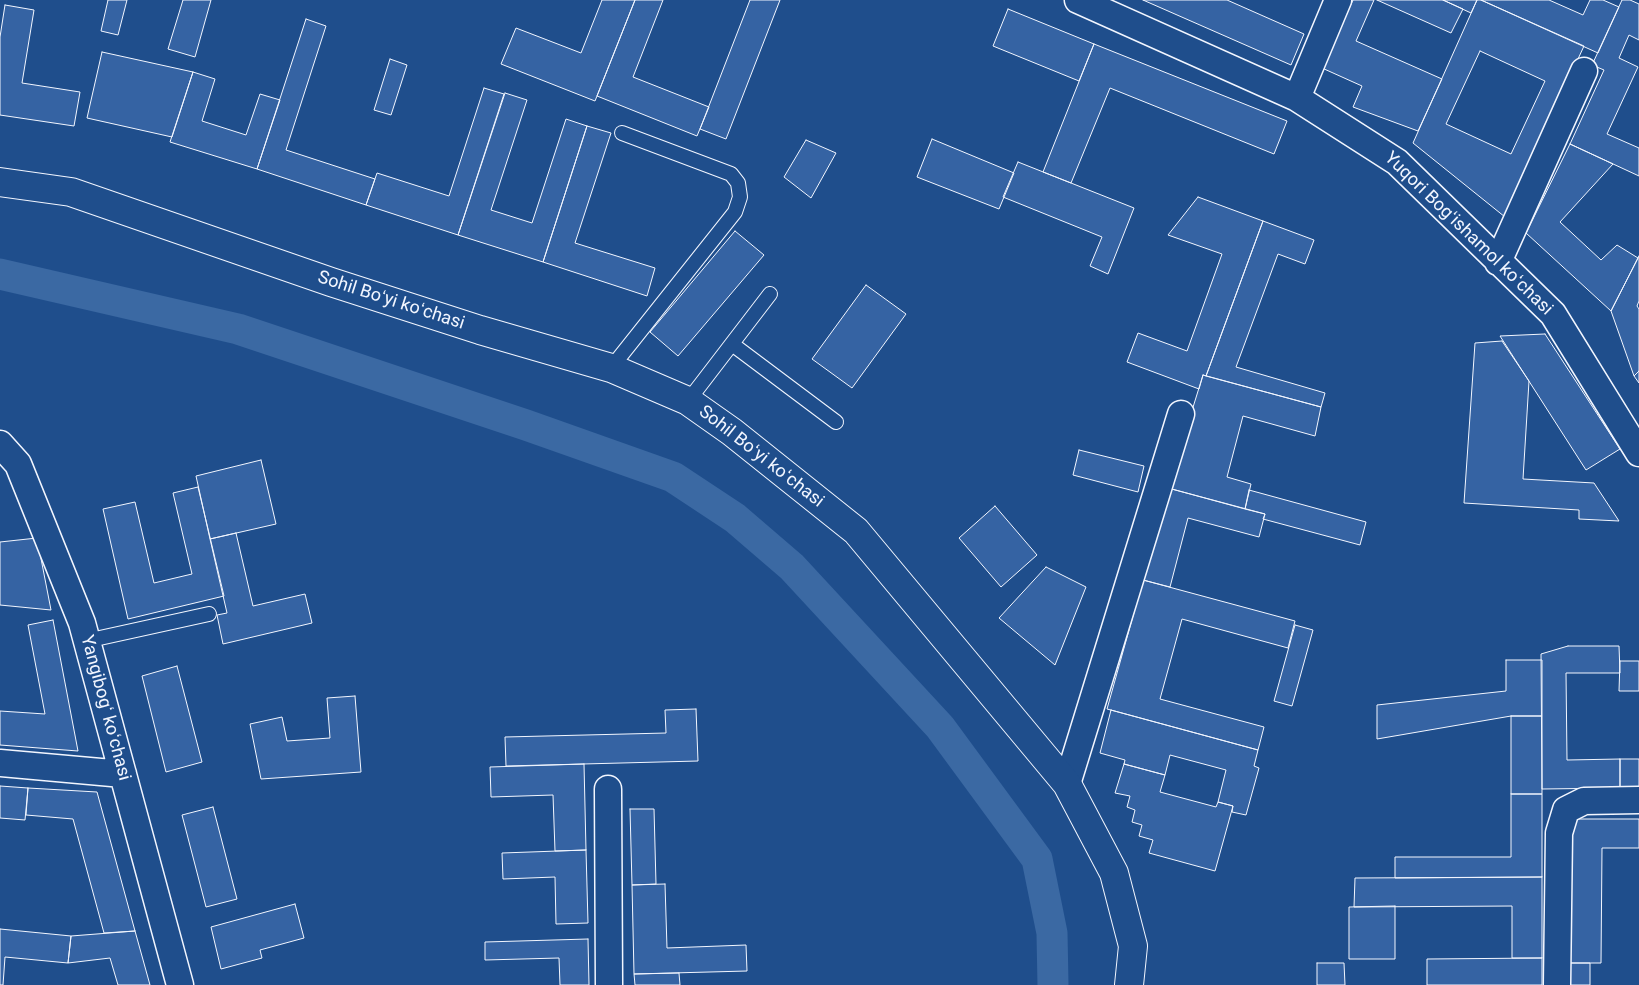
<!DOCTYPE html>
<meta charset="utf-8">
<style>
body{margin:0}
canvas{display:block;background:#1f4e8c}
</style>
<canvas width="1639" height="985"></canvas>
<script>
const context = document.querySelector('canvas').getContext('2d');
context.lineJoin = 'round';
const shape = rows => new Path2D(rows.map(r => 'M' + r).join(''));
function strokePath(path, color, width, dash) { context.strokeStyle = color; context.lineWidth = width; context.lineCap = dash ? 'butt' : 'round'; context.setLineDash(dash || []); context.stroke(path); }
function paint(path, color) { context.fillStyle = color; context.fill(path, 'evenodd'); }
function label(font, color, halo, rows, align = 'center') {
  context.font = font + ' Roboto,sans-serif'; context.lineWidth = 4; context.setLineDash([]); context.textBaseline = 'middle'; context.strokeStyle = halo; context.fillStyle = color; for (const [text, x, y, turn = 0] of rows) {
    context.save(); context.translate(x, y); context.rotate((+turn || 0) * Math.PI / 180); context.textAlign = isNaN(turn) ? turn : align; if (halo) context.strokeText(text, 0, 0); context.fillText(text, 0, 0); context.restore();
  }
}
strokePath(shape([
 [0,274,238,329,526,425,673,477,735,518,792,567,940,727,1037,859,1052,933,1053,985]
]), '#3b69a3', 31);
const building = shape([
 [108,0,127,0,118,35,101,31,108,0],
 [183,0,211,0,195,57,168,49,183,0],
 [602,0,635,0,595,101,501,64,516,28,581,53,602,0],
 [635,0,663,0,633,77,709,107,697,136,597,96,635,0],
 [750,0,780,0,726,139,700,129,750,0],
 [1143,0,1227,0,1304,34,1291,65,1143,0],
 [1353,0,1374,0,1356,41,1442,79,1418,131,1353,107,1362,86,1322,68,1353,0],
 [1377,0,1443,0,1463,9,1451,33,1377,0],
 [1443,0,1477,0,1471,13,1443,0],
 [1477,0,1481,0,1584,46,1505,217,1413,143,1477,0],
 [1480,51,1545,81,1511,154,1446,124,1480,51],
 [1481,0,1549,0,1583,15,1590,0,1603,0,1619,7,1598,53,1481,0],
 [1622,0,1630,0,1639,4,1639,40,1629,35,1619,58,1638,67,1607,134,1639,148,1639,176,1570,144,1604,70,1592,65,1622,0],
 [5,5,34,10,22,83,80,92,74,126,0,115,0,37,5,5],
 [1008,9,1094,44,1079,81,993,46,1008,9],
 [306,19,326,26,286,150,375,179,366,205,257,169,306,19],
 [1094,44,1287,121,1274,154,1110,88,1071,183,1043,172,1094,44],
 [102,52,193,72,172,137,87,118,102,52],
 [390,59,407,65,391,115,374,110,390,59],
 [193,72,215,79,202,121,246,135,260,94,280,100,257,169,170,142,193,72],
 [484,88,504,94,458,235,366,205,377,173,449,196,484,88],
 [505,93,527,100,491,210,532,223,566,119,587,126,543,262,458,235,505,93],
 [587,126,611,133,575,243,655,268,647,296,543,262,587,126],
 [932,139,1014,173,999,209,917,177,932,139],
 [806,140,836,153,811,198,784,177,806,140],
 [1570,144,1613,164,1560,222,1601,260,1617,245,1638,258,1611,311,1526,233,1570,144],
 [1018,162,1134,208,1108,274,1090,266,1102,237,1003,197,1018,162],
 [1198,197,1263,221,1206,376,1203,375,1199,389,1127,362,1138,333,1187,351,1222,254,1168,235,1198,197],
 [1263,221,1314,240,1305,264,1278,254,1236,367,1325,393,1321,407,1206,376,1263,221],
 [735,231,764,255,678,356,650,332,735,231],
 [1639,256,1639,301,1637,306,1639,309,1639,371,1634,376,1611,311,1639,256],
 [866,285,906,314,852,388,812,359,866,285],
 [1545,334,1620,449,1586,470,1500,336,1545,334],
 [1502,341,1529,381,1523,479,1594,483,1619,521,1579,519,1579,510,1464,503,1475,343,1502,341],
 [1639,371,1639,383,1634,376,1639,371],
 [1203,375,1321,407,1315,436,1243,416,1227,477,1251,484,1245,509,1168,488,1203,375],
 [1079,450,1144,466,1138,492,1073,475,1079,450],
 [261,460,276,524,210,539,196,476,261,460],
 [198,487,224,596,128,619,103,509,135,502,154,583,192,574,173,493,198,487],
 [1168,488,1265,514,1259,537,1188,518,1170,587,1143,580,1168,488],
 [1249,490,1366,522,1360,545,1263,519,1265,514,1245,509,1249,490],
 [995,506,1037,555,1001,587,959,538,995,506],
 [236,533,253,606,305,594,312,623,223,644,217,615,227,613,210,539,236,533],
 [37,538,51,610,0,605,0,542,37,538],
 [1046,567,1086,587,1055,665,999,618,1046,567],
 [1143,580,1295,621,1288,648,1182,619,1160,699,1264,727,1258,750,1107,709,1143,580],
 [53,620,78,751,0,745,0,711,45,714,28,625,53,620],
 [1295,625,1313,630,1292,706,1274,701,1295,625],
 [1568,646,1619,646,1620,673,1566,673,1567,760,1620,759,1620,788,1542,789,1541,654,1568,646],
 [1506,660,1542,660,1542,716,1511,716,1377,739,1377,705,1506,691,1506,660],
 [1620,661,1639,661,1639,691,1619,691,1620,661],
 [177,666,202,762,166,772,142,676,177,666],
 [355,696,361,772,261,779,250,724,282,717,287,741,330,738,327,698,355,696],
 [696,709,698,761,506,766,505,737,666,733,665,710,696,709],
 [1111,710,1258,750,1254,766,1259,768,1246,815,1232,812,1233,806,1218,802,1226,770,1170,755,1165,775,1124,764,1125,760,1100,753,1111,710],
 [1511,716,1542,716,1542,794,1511,794,1511,716],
 [1620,759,1639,759,1639,788,1620,788,1620,759],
 [584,764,586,850,555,851,553,795,491,797,490,767,584,764],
 [1124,764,1165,775,1160,792,1216,807,1218,802,1233,806,1215,871,1149,853,1153,840,1139,836,1142,825,1132,822,1135,810,1127,807,1130,796,1115,793,1124,764],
 [0,786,28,788,25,820,0,818,0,786],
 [28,788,97,792,135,931,104,933,73,819,26,815,28,788],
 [1511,794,1542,794,1542,877,1395,878,1395,857,1511,857,1511,794],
 [213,807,237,899,206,907,182,815,213,807],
 [630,809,654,809,656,884,632,885,630,809],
 [1567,819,1639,819,1639,848,1602,848,1601,963,1565,963,1567,819],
 [586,850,588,923,556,924,555,877,503,879,502,853,586,850],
 [1542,877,1542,958,1512,958,1512,906,1354,907,1355,878,1542,877],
 [665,884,667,948,746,945,747,971,634,974,632,885,665,884],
 [295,904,304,938,260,950,262,958,221,969,211,927,295,904],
 [1395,906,1395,959,1349,959,1349,907,1395,906],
 [0,929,71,936,68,963,5,957,3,985,0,985,0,929],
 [135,931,150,985,118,985,110,958,68,963,71,936,135,931],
 [588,939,589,985,560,985,559,958,485,960,485,942,588,939],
 [1542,958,1542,985,1427,985,1427,959,1542,958],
 [1317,963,1344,963,1345,985,1317,985,1317,963],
 [1565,963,1590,963,1590,985,1565,985,1565,963],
 [679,973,680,985,635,985,634,974,679,973]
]);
paint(building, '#3563a3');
strokePath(building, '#f2f6ff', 1);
const lane = shape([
 [732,344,836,422],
 [611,368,735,212,740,197,738,183,731,174,622,133],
 [688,401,770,294],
 [86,641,209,614]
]);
const street = shape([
 [1078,0,1297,98,1397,162,1553,314,1639,453],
 [1297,98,1338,0],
 [1498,262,1584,71],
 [0,444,18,464,82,623,180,985],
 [0,763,123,774],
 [1067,784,1181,414],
 [608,789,609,985],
 [1557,985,1559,833,1566,810,1584,801,1639,800]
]);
const secondary = shape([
 [0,182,71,192,331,282,480,330,611,368,688,401,732,432,856,531,1067,784,1114,873,1133,946,1129,985]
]);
strokePath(lane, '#f2f6ff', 16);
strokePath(street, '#f2f6ff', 29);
strokePath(secondary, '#f2f6ff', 30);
strokePath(lane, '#1f4e8c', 14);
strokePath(street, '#1f4e8c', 26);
strokePath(secondary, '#1f4e8c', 28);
label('18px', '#f2f6ff', '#1f4e8c', [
 ["Yuqori Bogʻishamol koʻchasi",1468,234,44],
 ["Sohil Boʻyi koʻchasi",391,301,18],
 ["Sohil Boʻyi koʻchasi",761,457,38],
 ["Yangibogʻ koʻchasi",105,708,75]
]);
</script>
